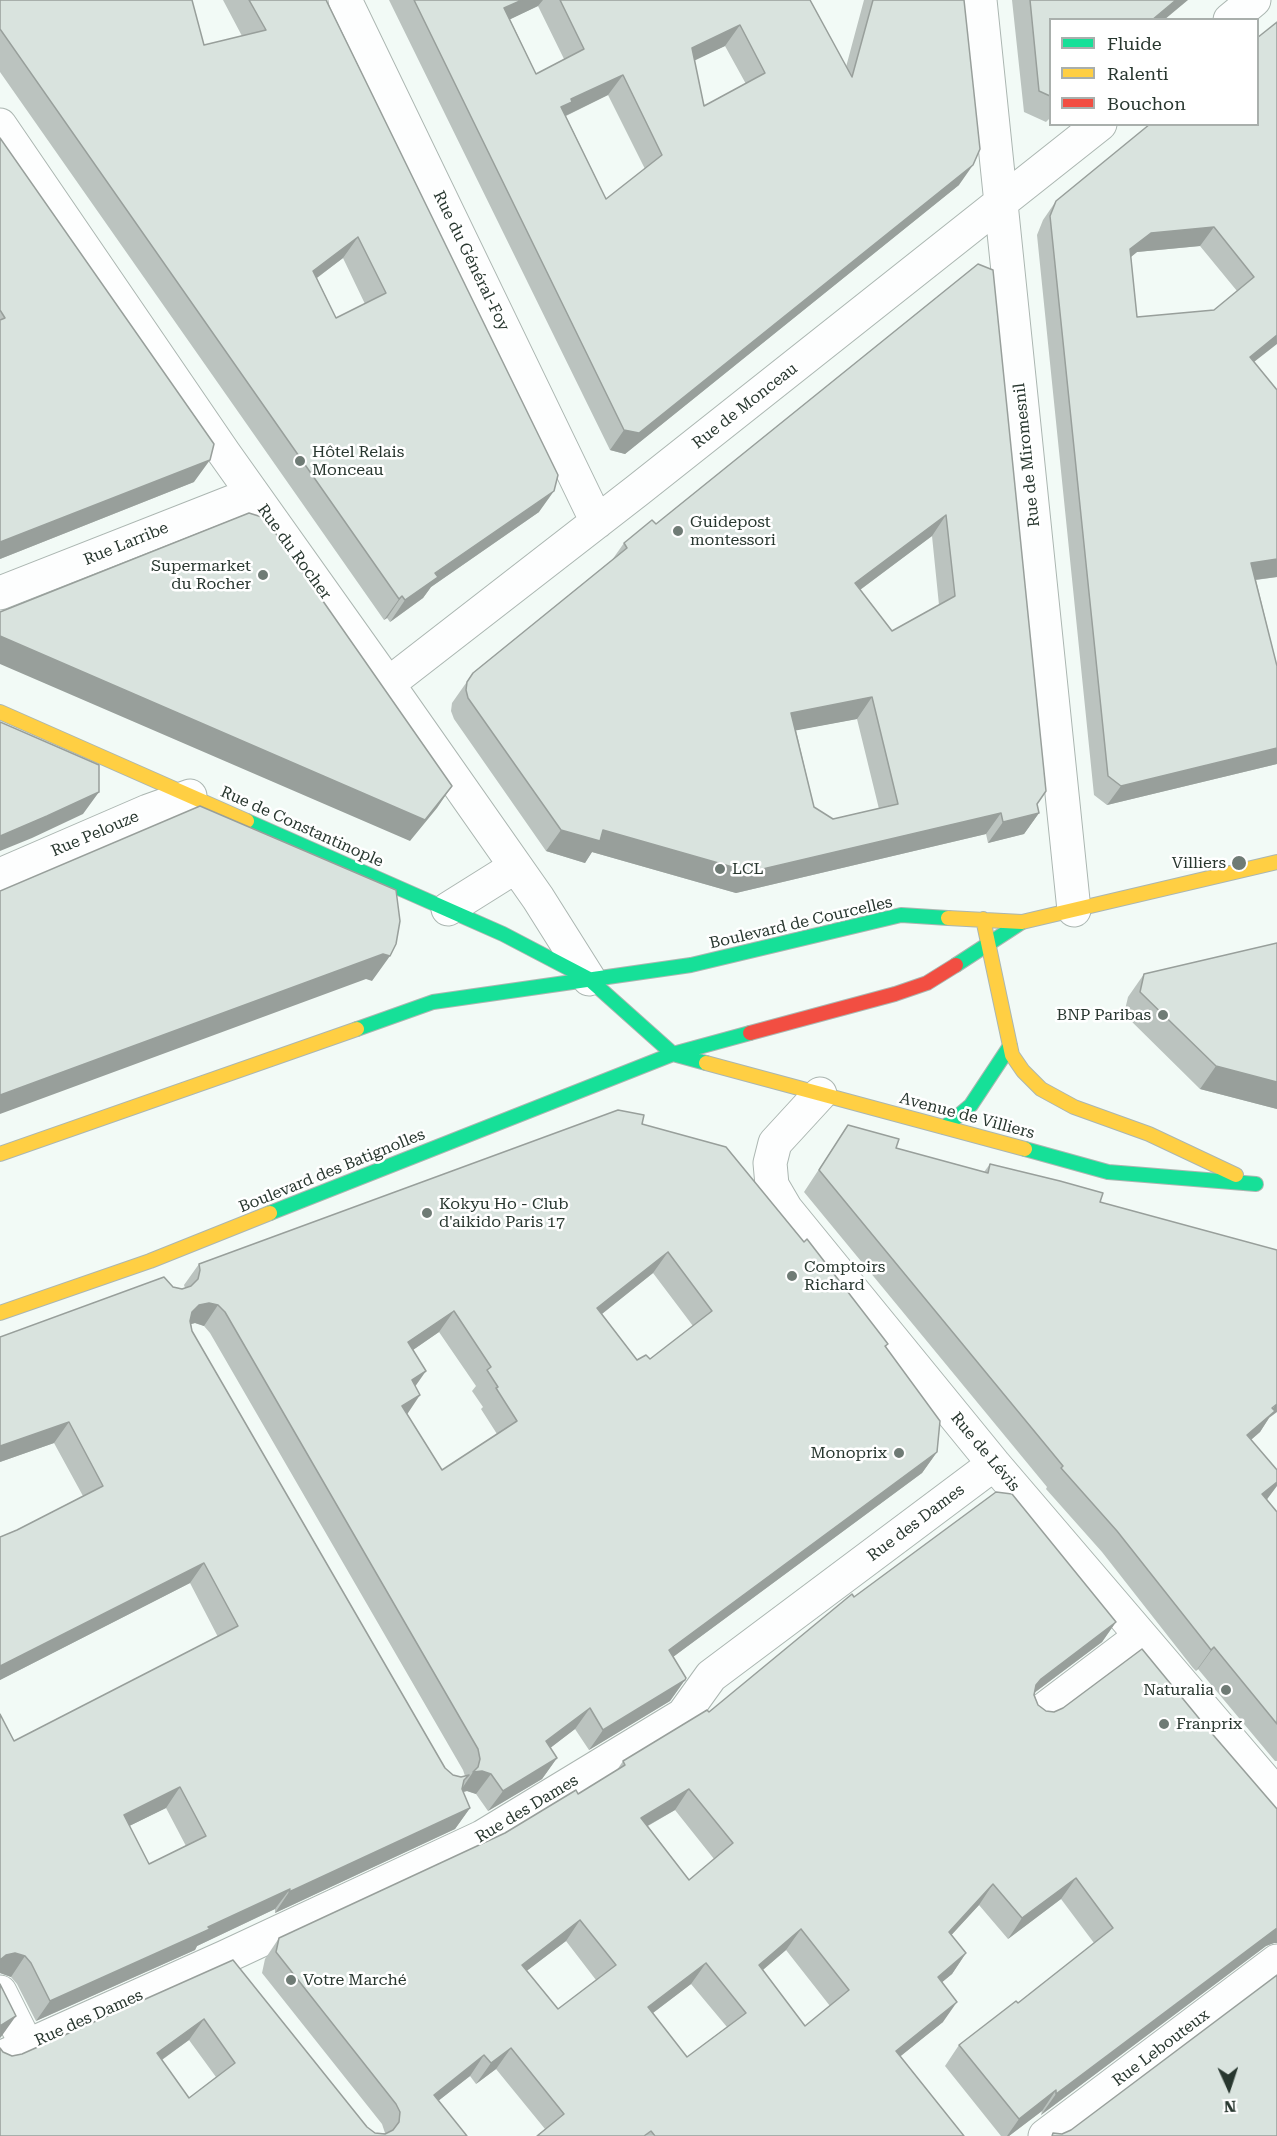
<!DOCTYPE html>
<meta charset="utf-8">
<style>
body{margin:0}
#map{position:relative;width:1277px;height:2136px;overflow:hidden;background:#f2faf6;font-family:"Roboto Serif",serif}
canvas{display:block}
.legend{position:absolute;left:1049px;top:18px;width:210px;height:108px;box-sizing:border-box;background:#fff;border:2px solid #a9afac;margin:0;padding:8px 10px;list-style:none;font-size:18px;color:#28372f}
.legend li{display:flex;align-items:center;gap:12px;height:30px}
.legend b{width:30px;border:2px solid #a9afac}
.north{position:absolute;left:1199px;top:2058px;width:60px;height:60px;-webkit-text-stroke:4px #fff;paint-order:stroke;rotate:177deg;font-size:16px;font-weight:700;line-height:24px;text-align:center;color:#28372f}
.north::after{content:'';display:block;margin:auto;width:21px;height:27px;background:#28372f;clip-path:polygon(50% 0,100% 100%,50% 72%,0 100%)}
</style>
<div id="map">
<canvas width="1277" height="2136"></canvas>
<ul class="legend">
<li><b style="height:8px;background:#16e098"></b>Fluide</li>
<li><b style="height:8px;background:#ffcf43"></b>Ralenti</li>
<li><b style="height:8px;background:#f24e42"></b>Bouchon</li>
</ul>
<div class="north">N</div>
</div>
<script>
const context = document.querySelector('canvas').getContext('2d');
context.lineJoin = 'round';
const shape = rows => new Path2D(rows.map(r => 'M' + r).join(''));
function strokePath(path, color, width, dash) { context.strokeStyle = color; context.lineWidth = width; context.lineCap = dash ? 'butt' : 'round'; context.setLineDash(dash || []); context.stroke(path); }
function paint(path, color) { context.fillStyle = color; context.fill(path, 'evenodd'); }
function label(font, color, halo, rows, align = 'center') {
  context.font = font + ' "Roboto Serif",serif'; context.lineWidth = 5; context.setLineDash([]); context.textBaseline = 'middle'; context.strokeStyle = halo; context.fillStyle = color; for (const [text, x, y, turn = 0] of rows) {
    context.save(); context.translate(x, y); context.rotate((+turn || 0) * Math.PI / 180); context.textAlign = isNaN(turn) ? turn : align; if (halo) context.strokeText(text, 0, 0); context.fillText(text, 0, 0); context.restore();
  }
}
const street = shape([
 [345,0,597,522],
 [980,0,1074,910],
 [1230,20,1254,0],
 [0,125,224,453,388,684,538,898,589,979],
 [0,593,252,494],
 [388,684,638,490,1100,124],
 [0,875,148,811,190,796],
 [448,909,515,867],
 [820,1094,775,1143,770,1163,772,1185,786,1209,994,1464,1277,1795],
 [1038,1714,1141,1636],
 [0,1992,27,2046],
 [0,2058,225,1957,482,1837,683,1715,711,1676,994,1464],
 [1045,2136,1277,1961]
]);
const fast = shape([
 [247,821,503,934,589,979,673,1054,706,1063],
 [956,965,1022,922],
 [357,1029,433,1002,691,965,901,915,948,918],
 [945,1127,971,1105,1010,1046],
 [1025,1149,1108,1172,1256,1184],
 [270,1213,673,1054,750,1033]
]);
const slow = shape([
 [0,712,247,821],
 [948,918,1022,922,1277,862],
 [983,919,1012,1055,1023,1071,1041,1089,1074,1107,1149,1134,1236,1175],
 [706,1063,1025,1149],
 [0,1154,357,1029],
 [0,1313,150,1261,270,1213]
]);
const jam = shape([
 [750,1033,895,994,927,983,956,965]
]);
strokePath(street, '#abb6b1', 35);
strokePath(fast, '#abb6b1', 16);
strokePath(slow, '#abb6b1', 16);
strokePath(jam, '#abb6b1', 16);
strokePath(street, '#fdfefe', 33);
strokePath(fast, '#16e098', 14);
strokePath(slow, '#ffcf43', 14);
strokePath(jam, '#f24e42', 14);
paint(shape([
 [0,0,192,1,204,45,242,36,223,0,326,0,539,512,431,587,423,598,390,622,387,618,384,620,0,72],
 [343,258,365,304,336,318,317,278],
 [389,0,810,0,846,67,864,0,964,0,959,185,625,454,610,450],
 [538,6,564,59,536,74,510,19],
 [725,46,746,84,704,106,694,60],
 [608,95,645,169,606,199,566,116],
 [1012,0,1188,0,1050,20,1050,118,1046,122,1024,112],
 [1257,124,1254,362,1277,390,1277,577,1256,580,1277,666,1277,764,1107,805,1094,795,1037,235,1043,220,1056,201],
 [1200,246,1237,291,1214,310,1137,317,1131,257,1137,252],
 [0,138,194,482,0,559],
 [978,264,1037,804,1039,813,1024,834,988,843,986,834,736,893,592,852,585,863,546,851,454,719,451,711,452,703,473,673,612,560,624,543,656,524],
 [932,536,939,605,892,631,860,590],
 [857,719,879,809,833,819,814,807,796,730],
 [1277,943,1277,1109,1200,1089,1124,1014,1128,997,1144,974],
 [642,1124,804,1242,888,1344,886,1347,937,1452,922,1473,673,1657,686,1678,670,1701,589,1750,575,1729,550,1748,557,1758,542,1779,488,1811,476,1794,467,1791,463,1792,470,1808,455,1829,275,1913,275,1909,197,1946,195,1950,36,2021,17,1984,11,1977,0,1973,0,1714,14,1741,218,1637,190,1583,0,1680,0,1537,17,1530,83,1496,54,1443,0,1462,0,1337,173,1287,182,1289,185,1288,184,1285,199,1264],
 [653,1273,693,1326,650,1359,637,1360,602,1314],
 [195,1323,204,1326,210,1333,463,1770,465,1776,461,1777,453,1775,445,1768,192,1331,191,1324],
 [439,1332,476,1386,472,1391,483,1407,481,1409,497,1434,442,1470,407,1414,415,1387,413,1350],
 [166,1808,186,1846,149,1864,129,1826],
 [848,1125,896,1148,984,1172,990,1164,1100,1202,1269,1418,1260,1432,1251,1440,1268,1498,1267,1500,1277,1512,1277,1761,1275,1761,1198,1669,1196,1671,1193,1668,1102,1552,1046,1489,1047,1487,804,1192],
 [854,1597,1116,1622,1102,1642,1034,1693,1038,1705,1046,1711,1054,1712,1202,1722,1277,1809,1277,1943,1274,1943,1266,1946,1041,2115,1042,2111,1009,2136,1001,2136,945,2066,959,2045,1018,2003,1094,1943,1061,1899,1008,1939,979,1905,951,1935,966,1953,952,1974,942,1982,943,2022,900,2056,964,2136,537,2136,545,2129,496,2069,476,2084,470,2076,438,2101,467,2136,0,2136,3,2052,12,2056,22,2054,233,1960,367,2127,375,2133,385,2133,382,2124,262,1973,265,1959,279,1938,505,1833,578,1794,617,1770,623,1761,709,1712],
 [675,1810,714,1859,689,1880,648,1826],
 [566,1941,596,1980,558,2009,526,1971],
 [786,1950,830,2006,805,2026,763,1970],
 [691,1984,727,2027,687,2057,653,2013],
 [189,2040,216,2077,189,2098,162,2060]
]), '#bbc3bf');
paint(shape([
 [522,0,543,0,538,6,490,29,504,8],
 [1176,0,1188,0,1164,20,1152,20],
 [740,25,725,46,677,69,692,48],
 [623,75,608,95,561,118,561,107,571,99],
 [973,165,959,185,625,454,610,450,624,430],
 [1214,227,1200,246,1137,252,1117,268,1130,249,1151,233],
 [358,237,343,258,298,292,313,271],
 [1277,335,1277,344,1236,376,1250,357],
 [210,460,194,482,0,559,0,542],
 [554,491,539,512,431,587,423,598,390,622,405,600,435,573],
 [946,515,932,536,841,604,855,583],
 [1277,559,1277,577,1238,582,1251,563],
 [402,596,387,618,384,620,399,599],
 [0,636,452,786,437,808,410,841,0,664],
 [872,697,857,719,777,734,791,713],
 [1277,748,1277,764,1107,805,1121,786],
 [99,792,83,814,32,838,0,851,0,836],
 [1001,813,986,834,736,893,592,852,585,863,546,851,561,830,603,830],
 [1039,813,1024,834,988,843,1003,822],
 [383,954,390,956,372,981,366,979,0,1114,0,1095],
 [1216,1066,1277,1082,1277,1109,1200,1089],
 [668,1252,653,1273,583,1329,597,1308],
 [209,1303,218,1305,204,1326,195,1323,184,1326,192,1312,199,1305],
 [454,1311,439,1332,394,1363,408,1342],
 [426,1371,412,1391,412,1380],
 [420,1395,406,1416,402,1406],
 [1277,1404,1277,1412,1269,1418,1260,1432,1232,1456,1247,1435],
 [69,1422,54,1443,0,1462,0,1446],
 [937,1452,922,1473,654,1671,669,1650],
 [1277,1482,1277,1486,1268,1498,1247,1516,1262,1494],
 [204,1563,190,1583,0,1680,0,1666],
 [1116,1622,1102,1642,1026,1699,1041,1679],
 [1214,1647,1198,1669,1196,1671,1211,1650],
 [685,1680,670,1701,589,1750,603,1730],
 [590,1708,575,1729,532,1762,546,1741],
 [557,1758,542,1779,488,1811,503,1791],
 [482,1771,491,1774,476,1794,467,1791,459,1793,473,1772],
 [180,1787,166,1808,109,1836,124,1815],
 [689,1789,675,1810,626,1838,641,1818],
 [470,1808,455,1829,275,1913,289,1892],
 [1076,1878,1061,1899,1008,1939,1022,1918],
 [993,1884,979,1905,935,1953,949,1932],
 [290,1889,275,1909,197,1946,195,1950,36,2021,50,2001],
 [580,1920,566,1941,507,1986,522,1965],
 [1277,1928,1277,1943,1274,1943,1266,1946,1041,2115,1056,2094],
 [801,1929,786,1950,744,1986,759,1965],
 [15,1953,25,1956,11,1977,0,1973,0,1960,6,1955],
 [966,1953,952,1974,923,1998,938,1977],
 [706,1963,691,1984,633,2028,648,2007],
 [957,2002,943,2022,881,2072,896,2051],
 [16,2016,1,2037,0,2038,0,2026],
 [204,2019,189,2040,142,2074,157,2053],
 [511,2048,496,2069,476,2084,491,2063],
 [484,2055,470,2076,419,2116,434,2095],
 [1056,2090,1042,2111,1009,2136,1007,2136,1019,2119]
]), '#989f9b');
const building = shape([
 [0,0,192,0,204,45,266,30,249,0,326,0,558,475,554,491,435,573,438,577,405,600,402,596,399,599,0,29,0,0],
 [358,237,386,293,336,318,313,271,358,237],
 [414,0,522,0,504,8,536,74,584,49,560,0,810,0,852,77,873,0,964,0,980,149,973,165,639,433,624,430,414,0],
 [740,25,765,73,704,106,692,48,740,25],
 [623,75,662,155,606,199,561,107,572,102,571,99,623,75],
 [1030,0,1176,0,1152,20,1050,20,1050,96,1039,91,1030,0],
 [1277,22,1277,335,1250,357,1277,390,1277,559,1251,563,1277,666,1277,748,1121,786,1108,776,1050,216,1056,201,1150,124,1257,124,1257,38,1277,22],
 [1214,227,1254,277,1214,310,1137,317,1130,249,1151,233,1214,227],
 [0,138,214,444,210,460,0,542,0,320,5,318,0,310,0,138],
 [978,264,993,270,1046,791,1037,804,1039,813,1003,822,1001,813,750,872,603,830,600,841,561,830,468,698,466,690,467,682,473,673,627,548,624,543,652,520,656,524,978,264],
 [946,515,955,596,892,631,855,583,946,515],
 [872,697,898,804,833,819,814,807,791,713,872,697],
 [249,513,265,518,452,786,425,820,0,636,0,612,249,513],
 [0,722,99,765,99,792,47,816,0,836,0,722],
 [200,806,396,890,400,921,396,944,390,956,383,954,0,1095,0,891,200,806],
 [1277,943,1277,1082,1216,1066,1140,992,1144,974,1277,943],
 [618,1110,644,1115,642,1124,726,1147,804,1242,807,1239,888,1344,885,1346,940,1421,937,1452,669,1650,686,1678,685,1680,603,1730,590,1708,546,1741,557,1758,503,1791,491,1774,482,1771,473,1772,478,1767,480,1759,478,1749,225,1312,218,1305,209,1303,199,1305,192,1312,190,1321,192,1331,445,1768,453,1775,461,1777,469,1775,464,1780,462,1789,470,1808,289,1892,290,1889,208,1927,210,1929,50,2001,31,1963,25,1956,15,1953,6,1955,0,1960,0,1714,14,1741,238,1626,204,1563,0,1666,0,1537,17,1530,103,1486,69,1422,0,1446,0,1337,164,1277,173,1287,182,1289,191,1286,198,1279,200,1270,199,1264,618,1110],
 [668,1252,712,1311,650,1359,646,1355,637,1360,597,1308,668,1252],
 [454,1311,491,1367,487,1370,498,1387,496,1388,517,1421,442,1470,402,1406,420,1395,412,1380,426,1371,408,1342,454,1311],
 [180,1787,206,1836,149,1864,124,1815,180,1787],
 [848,1125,899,1139,896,1148,988,1173,990,1164,1060,1181,1103,1193,1100,1202,1277,1250,1277,1404,1272,1408,1275,1411,1247,1435,1277,1470,1277,1482,1262,1494,1277,1512,1277,1724,1214,1647,1211,1650,1208,1646,1117,1531,1061,1468,1063,1466,819,1170,848,1125],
 [996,1492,1012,1494,1116,1622,1041,1679,1036,1685,1034,1695,1038,1705,1046,1711,1054,1712,1063,1708,1142,1649,1202,1722,1277,1809,1277,1928,1056,2094,1056,2090,1019,2119,959,2045,1016,2001,1018,2003,1113,1928,1076,1878,1022,1918,993,1884,949,1932,966,1953,938,1977,957,2002,896,2051,964,2136,655,2136,651,2131,644,2136,537,2136,564,2114,511,2048,491,2063,484,2055,434,2095,467,2136,0,2136,0,2048,3,2052,12,2056,22,2054,233,1960,367,2127,375,2133,385,2134,393,2130,399,2122,400,2112,396,2104,276,1952,279,1938,505,1833,576,1790,578,1794,625,1765,623,1761,707,1710,709,1712,852,1594,854,1597,996,1492],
 [689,1789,733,1843,689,1880,641,1818,689,1789],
 [580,1920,616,1965,558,2009,522,1965,580,1920],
 [801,1929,849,1990,805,2026,759,1965,801,1929],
 [706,1963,746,2013,687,2057,648,2007,706,1963],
 [204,2019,235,2063,189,2098,157,2053,204,2019],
 [1277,1975,1277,2136,1052,2136,1053,2133,1062,2134,1071,2130,1277,1975],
 [0,1984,16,2016,0,2026,0,1984]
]);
paint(building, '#d9e3de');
strokePath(building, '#989f9b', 1.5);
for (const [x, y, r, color] of [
 [300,461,6,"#6f7b75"],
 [678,531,6,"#6f7b75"],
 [263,575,6,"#6f7b75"],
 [1239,863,8,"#6f7b75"],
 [720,869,6,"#6f7b75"],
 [1163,1015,6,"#6f7b75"],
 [427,1213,6,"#6f7b75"],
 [792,1276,6,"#6f7b75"],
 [899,1453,6,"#6f7b75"],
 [1226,1690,6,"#6f7b75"],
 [1164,1724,6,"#6f7b75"],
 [291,1980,6,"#6f7b75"]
]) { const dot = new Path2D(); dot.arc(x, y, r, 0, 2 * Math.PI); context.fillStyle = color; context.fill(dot); strokePath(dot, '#fff', 2); }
label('16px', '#28372f', '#fff', [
 ["Rue du Général-Foy",471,261,64],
 ["Rue de Monceau",745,406,-38],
 ["Rue de Miromesnil",1027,455,-96],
 ["Rue Larribe",126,544,-22],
 ["Rue du Rocher",294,552,54],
 ["Rue de Constantinople",302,827,24],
 ["Rue Pelouze",95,834,-23],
 ["Boulevard de Courcelles",801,923,-13],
 ["Avenue de Villiers",967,1116,15],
 ["Boulevard des Batignolles",332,1171,-22],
 ["Rue de Lévis",985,1452,50],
 ["Rue des Dames",916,1523,-37],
 ["Rue des Dames",527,1809,-31],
 ["Rue des Dames",89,2018,-24],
 ["Rue Lebouteux",1161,2048,-37]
]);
label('16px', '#28372f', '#fff', [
 ["Hôtel Relais",312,452],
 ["Monceau",312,470],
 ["Guidepost",690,522],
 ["montessori",690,540],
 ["Supermarket",251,566,"right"],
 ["du Rocher",251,584,"right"],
 ["Villiers",1226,863,"right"],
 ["LCL",732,869],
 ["BNP Paribas",1151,1015,"right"],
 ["Kokyu Ho - Club",439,1204],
 ["d'aikido Paris 17",439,1222],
 ["Comptoirs",804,1267],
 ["Richard",804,1285],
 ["Monoprix",887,1453,"right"],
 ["Naturalia",1214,1690,"right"],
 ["Franprix",1176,1724],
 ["Votre Marché",303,1980]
], 'left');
</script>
